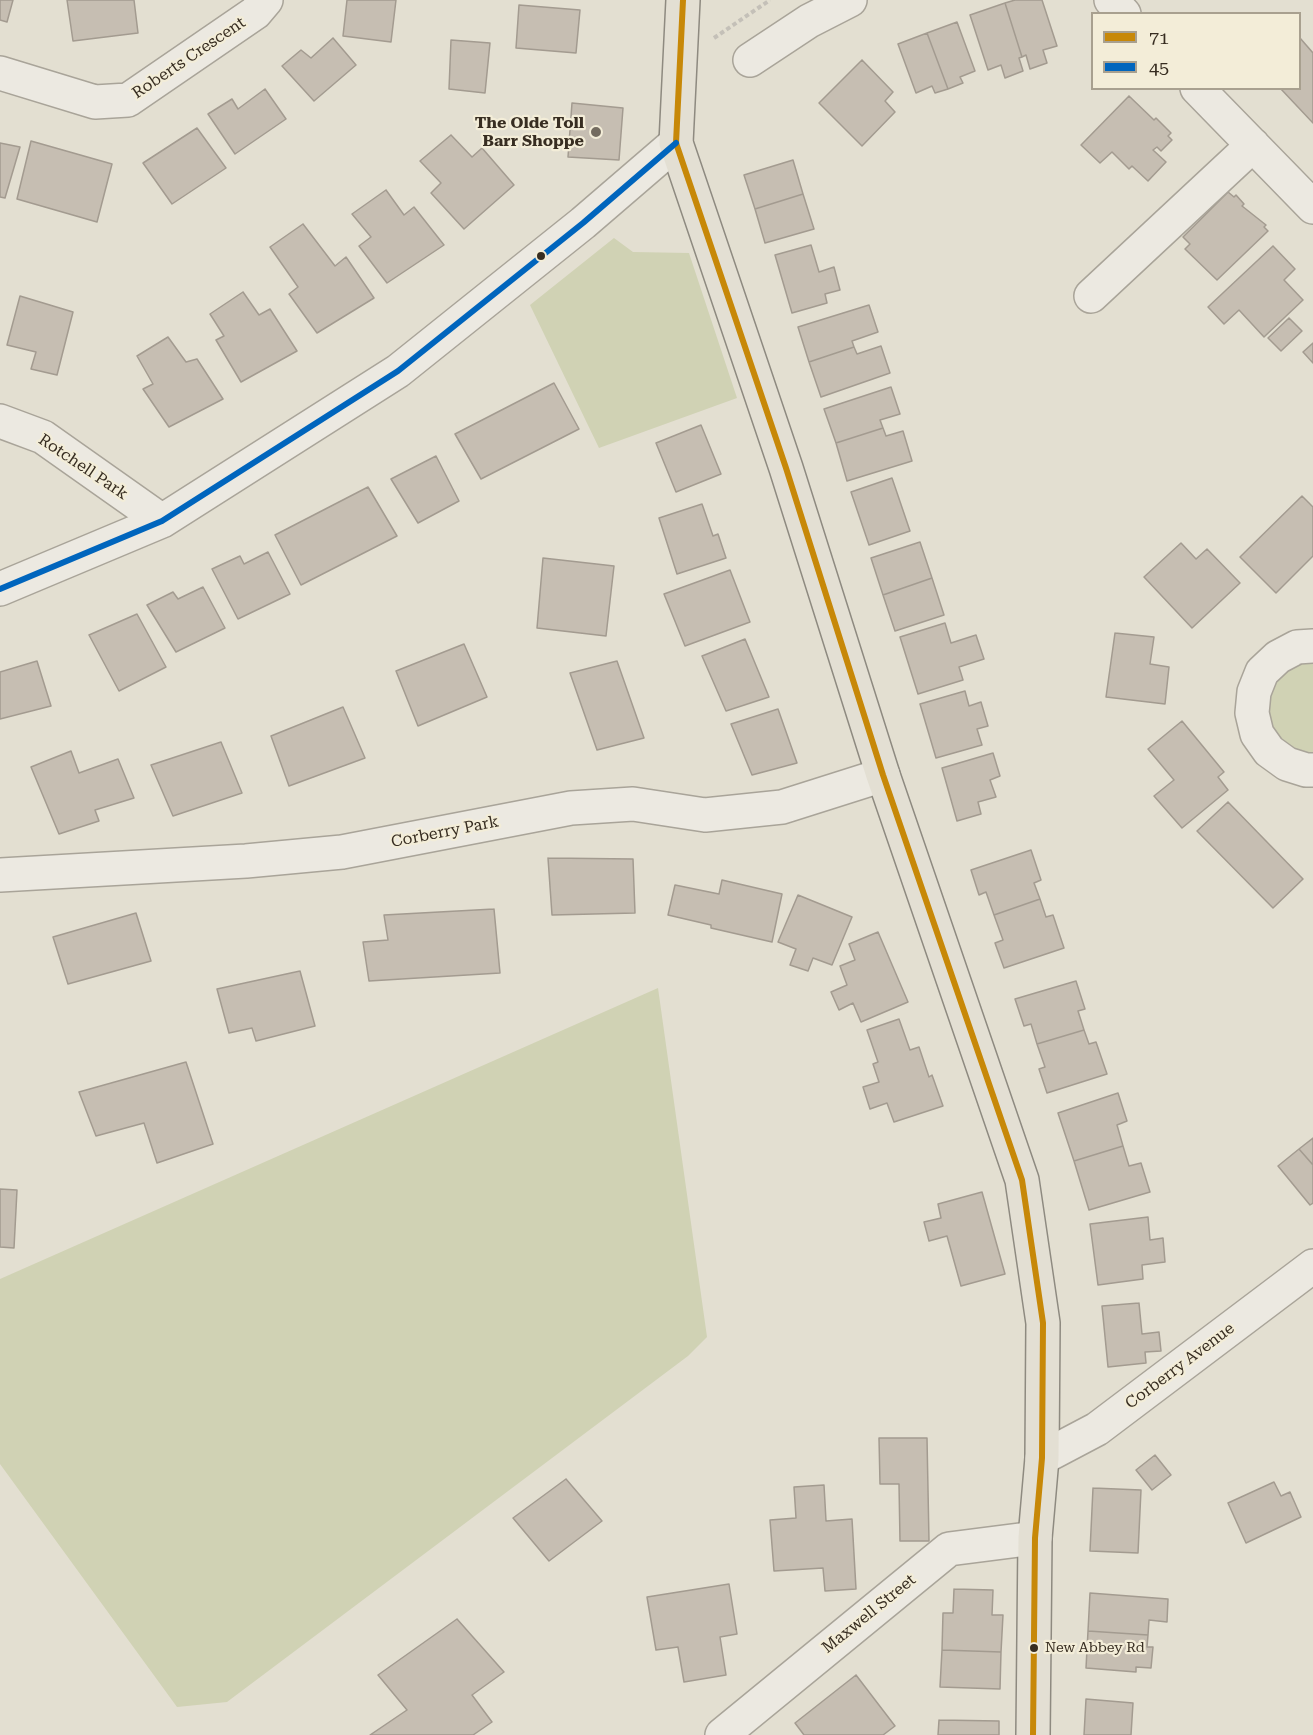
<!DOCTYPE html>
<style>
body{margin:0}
#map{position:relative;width:1313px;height:1735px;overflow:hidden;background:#e3dfd1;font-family:"Roboto Serif",serif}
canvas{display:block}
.legend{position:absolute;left:1091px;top:12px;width:210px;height:78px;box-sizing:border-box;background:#f3edd8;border:2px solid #a8a08f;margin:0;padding:8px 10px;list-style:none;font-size:18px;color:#372d21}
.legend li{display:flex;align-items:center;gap:12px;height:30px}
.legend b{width:30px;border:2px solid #a8a08f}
</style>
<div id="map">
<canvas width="1313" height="1735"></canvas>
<ul class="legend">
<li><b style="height:8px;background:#c78808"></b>71</li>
<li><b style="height:8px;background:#0065bd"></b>45</li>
</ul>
</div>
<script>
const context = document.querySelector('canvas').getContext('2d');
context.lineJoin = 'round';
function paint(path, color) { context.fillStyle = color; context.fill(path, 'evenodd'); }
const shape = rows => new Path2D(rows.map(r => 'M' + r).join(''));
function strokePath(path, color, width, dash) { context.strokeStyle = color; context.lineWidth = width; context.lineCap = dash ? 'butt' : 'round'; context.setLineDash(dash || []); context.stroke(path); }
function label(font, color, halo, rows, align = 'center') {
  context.font = font + ' "Roboto Serif",serif'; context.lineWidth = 4.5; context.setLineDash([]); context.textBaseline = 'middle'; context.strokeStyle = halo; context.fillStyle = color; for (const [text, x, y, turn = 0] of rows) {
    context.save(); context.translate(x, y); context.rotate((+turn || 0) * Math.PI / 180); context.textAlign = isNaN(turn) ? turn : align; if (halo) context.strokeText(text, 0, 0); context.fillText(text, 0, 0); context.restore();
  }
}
paint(shape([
 [614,238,633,252,689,253,737,398,599,448,530,305],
 [1313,659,1313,754,1305,753,1291,748,1279,740,1271,727,1267,713,1272,684,1293,663],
 [658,988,707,1337,688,1356,227,1702,177,1707,0,1464,0,1279]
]), '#d0d2b4');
const building = shape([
 [0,0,13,0,7,22,0,20,0,0],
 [67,0,134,0,138,33,73,41,67,0],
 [347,0,396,0,391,42,343,36,347,0],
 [1015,0,1042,0,1057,46,1043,50,1047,63,1030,69,1026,55,1022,57,1005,3,1015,0],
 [1005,3,1022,57,1019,58,1023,71,1005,78,1001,65,988,70,970,15,1005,3],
 [519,5,580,10,576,53,516,48,519,5],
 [957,22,975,71,960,77,963,83,948,89,927,33,957,22],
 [927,33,948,89,935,93,932,86,916,93,898,44,927,33],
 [333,38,356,65,314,101,282,66,301,50,311,58,333,38],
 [1300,38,1313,53,1313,123,1280,88,1300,88,1300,38],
 [451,40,490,43,485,93,449,89,451,40],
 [862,60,893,92,885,101,895,112,862,146,819,103,862,60],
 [265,89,286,119,235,154,208,114,232,99,238,109,265,89],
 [1129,96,1154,120,1156,118,1171,133,1168,136,1172,140,1161,151,1157,147,1153,150,1166,162,1148,181,1132,166,1129,169,1112,152,1100,163,1081,145,1129,96],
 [572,103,623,108,619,160,568,157,572,103],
 [197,128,226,168,172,204,143,163,197,128],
 [451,135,472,157,482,148,514,185,464,229,431,193,441,183,420,161,451,135],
 [31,141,112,164,97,222,17,199,31,141],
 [0,143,20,147,5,198,0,197,0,143],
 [793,160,803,194,755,209,744,175,793,160],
 [386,190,404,215,414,207,444,245,387,283,359,246,371,237,352,214,386,190],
 [1228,192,1234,197,1236,195,1244,204,1242,206,1266,225,1264,227,1268,231,1217,280,1185,249,1190,244,1183,237,1228,192],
 [803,194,814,229,765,243,755,209,803,194],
 [303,224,335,266,346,257,374,298,317,333,289,294,298,287,270,247,303,224],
 [811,245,819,272,834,267,840,290,825,294,827,303,792,313,775,255,811,245],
 [1273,246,1295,269,1284,280,1303,300,1264,337,1239,310,1224,324,1208,307,1273,246],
 [243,292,259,315,270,309,297,351,241,382,216,340,224,336,210,314,243,292],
 [20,296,73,312,57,375,31,369,36,352,7,345,20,296],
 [869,305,878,332,852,341,854,347,809,362,798,327,869,305],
 [1289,318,1302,331,1281,351,1268,338,1289,318],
 [168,337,186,362,197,359,223,399,169,427,143,389,153,384,137,356,168,337],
 [1313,343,1313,363,1303,352,1313,343],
 [881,346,890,373,821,397,809,362,854,347,857,354,881,346],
 [554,383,579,429,481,479,455,434,554,383],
 [891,387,900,414,880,420,883,428,836,443,824,409,891,387],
 [701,425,721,474,676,492,656,443,701,425],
 [883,428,886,436,903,431,912,461,847,481,836,443,883,428],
 [436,456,459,501,418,523,391,479,436,456],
 [892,478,910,531,869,545,851,492,892,478],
 [368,487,397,536,301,585,275,535,368,487],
 [1302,496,1313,507,1313,556,1276,593,1240,557,1302,496],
 [702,504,713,536,718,534,726,558,677,574,659,518,702,504],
 [920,542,932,578,883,595,871,558,920,542],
 [1181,543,1196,559,1207,549,1240,583,1192,628,1144,577,1181,543],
 [268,552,290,594,238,619,212,569,240,556,244,564,268,552],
 [543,558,614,566,606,636,537,628,543,558],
 [730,570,750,622,685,646,664,594,730,570],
 [932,578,944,615,895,631,883,595,932,578],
 [203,587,225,628,176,652,147,605,173,592,178,599,203,587],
 [137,614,166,667,119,691,89,635,137,614],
 [945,623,951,643,976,635,984,659,959,667,963,680,918,694,900,637,945,623],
 [1115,633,1154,637,1150,664,1169,667,1165,704,1106,697,1115,633],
 [745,639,769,697,726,711,702,656,745,639],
 [464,644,487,697,418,726,396,671,464,644],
 [37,661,51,706,0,719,0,672,37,661],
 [617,661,644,738,597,750,570,673,617,661],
 [965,691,969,706,981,702,988,726,977,729,982,745,936,758,920,704,965,691],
 [343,707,365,758,289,786,271,736,343,707],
 [778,709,797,763,752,775,731,724,778,709],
 [1182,721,1224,772,1218,777,1228,790,1182,828,1154,796,1174,780,1148,749,1182,721],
 [221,742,242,793,173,816,151,765,221,742],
 [71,751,79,773,118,759,134,798,95,810,99,821,59,834,31,767,71,751],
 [993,753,1000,776,990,780,996,797,978,802,981,814,957,821,942,768,993,753],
 [1228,802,1303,879,1273,908,1197,831,1228,802],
 [1031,850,1041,880,1034,883,1040,899,994,915,986,892,979,895,971,870,1031,850],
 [548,858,633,859,635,913,552,915,548,858],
 [722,880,782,894,772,942,711,928,711,925,668,915,675,885,719,894,722,880],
 [798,895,852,917,832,965,813,958,808,971,790,965,796,949,778,942,798,895],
 [1040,899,1046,917,1053,915,1064,948,1004,968,995,943,1003,940,994,915,1040,899],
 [494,909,500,973,369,981,363,942,388,940,384,915,494,909],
 [136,913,151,961,68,984,53,937,136,913],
 [878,932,908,1002,861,1022,853,1003,839,1010,831,992,847,985,840,966,855,960,849,944,878,932],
 [300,971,315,1026,256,1041,252,1028,229,1033,217,989,300,971],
 [1076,981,1085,1009,1078,1011,1084,1030,1037,1044,1031,1024,1024,1026,1015,999,1076,981],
 [899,1019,910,1050,919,1047,929,1077,932,1075,943,1106,894,1122,887,1103,870,1109,863,1087,879,1082,873,1064,878,1062,867,1030,899,1019],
 [1084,1030,1089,1044,1096,1042,1107,1074,1047,1093,1039,1069,1045,1067,1037,1044,1084,1030],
 [186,1062,213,1144,157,1163,144,1123,96,1136,79,1092,186,1062],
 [1118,1093,1127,1121,1117,1125,1123,1146,1074,1161,1058,1113,1118,1093],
 [1313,1138,1313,1165,1299,1149,1313,1138],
 [1123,1146,1129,1166,1141,1163,1150,1192,1089,1210,1074,1161,1123,1146],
 [1299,1149,1313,1165,1313,1203,1310,1205,1278,1166,1299,1149],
 [0,1189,17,1190,14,1248,0,1247,0,1189],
 [982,1192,1005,1274,961,1286,947,1236,929,1241,924,1222,941,1218,938,1204,982,1192],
 [1148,1217,1150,1240,1163,1238,1165,1262,1142,1265,1143,1279,1098,1285,1090,1224,1148,1217],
 [1139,1303,1142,1334,1159,1332,1161,1351,1145,1352,1146,1363,1108,1367,1102,1306,1139,1303],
 [879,1438,927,1438,929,1541,900,1541,899,1484,880,1484,879,1438],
 [1155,1455,1171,1475,1152,1490,1136,1470,1155,1455],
 [566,1479,602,1521,549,1561,513,1518,566,1479],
 [1274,1482,1281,1496,1290,1492,1301,1517,1246,1543,1228,1503,1274,1482],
 [824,1485,826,1521,852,1519,856,1589,825,1591,823,1568,774,1571,770,1520,796,1518,794,1487,824,1485],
 [1093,1488,1141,1490,1138,1553,1090,1551,1093,1488],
 [729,1584,737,1634,720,1637,726,1675,684,1682,678,1647,656,1650,647,1597,729,1584],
 [954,1589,993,1590,992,1615,1003,1615,1001,1652,942,1650,943,1613,953,1613,954,1589],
 [1090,1593,1168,1599,1167,1622,1149,1620,1148,1635,1088,1631,1090,1593],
 [457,1619,504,1672,472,1695,492,1722,473,1735,370,1735,407,1710,378,1675,457,1619],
 [1088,1631,1148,1635,1147,1647,1153,1647,1151,1668,1136,1667,1136,1672,1086,1668,1088,1631],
 [942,1650,1001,1652,1000,1689,940,1687,942,1650],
 [856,1675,895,1726,883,1735,804,1735,795,1723,856,1675],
 [1086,1699,1133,1703,1131,1735,1084,1735,1086,1699],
 [939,1720,999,1721,999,1735,938,1735,939,1720]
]);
paint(building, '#c6beb2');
strokePath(building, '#a39b90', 1.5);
const minor = shape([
 [1111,0,1124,14],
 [750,60,809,21,850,0],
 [0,73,95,102,128,100,255,13,266,0],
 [1197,88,1313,207],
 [1091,296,1253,145],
 [0,421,43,437,162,521],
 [0,589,162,521,398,371,583,223,676,143],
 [1313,646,1297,647,1278,657,1262,672,1254,692,1252,713,1257,734,1269,751,1287,764,1306,770,1313,770],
 [0,875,246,861,342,852,571,808,633,804,705,815,782,807,883,775],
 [1042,1458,1097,1429,1313,1266],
 [722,1735,949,1549,1035,1538]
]);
const major = shape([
 [683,0,676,143,786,468,883,775,1022,1180,1043,1323,1042,1458,1035,1538,1033,1735]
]);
strokePath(minor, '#a9a499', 36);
strokePath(major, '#8e8a80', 36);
strokePath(shape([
 [714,38,770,0]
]), '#c4c0b8', 4, [4.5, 3]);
strokePath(minor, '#ece9e1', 33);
strokePath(major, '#e3dfd3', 33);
strokePath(shape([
 [683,0,676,143,786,468,883,775,1022,1180,1043,1323,1042,1458,1035,1538,1033,1735]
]), '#c78808', 6);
strokePath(shape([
 [0,589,162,521,398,371,583,223,676,143]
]), '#0065bd', 6);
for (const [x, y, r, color] of [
 [596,132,6,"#736b5f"],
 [541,256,5,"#372d21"],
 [1034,1648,5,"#372d21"]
]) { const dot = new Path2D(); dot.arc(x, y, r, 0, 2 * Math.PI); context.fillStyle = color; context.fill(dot); strokePath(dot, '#f3edd8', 2); }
label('14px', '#372d21', '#f3edd8', [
 ["New Abbey Rd",1045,1648]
], 'left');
label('16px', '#372d21', '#f3edd8', [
 ["Roberts Crescent",189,58,-34],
 ["Rotchell Park",83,467,34],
 ["Corberry Park",445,832,-11],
 ["Corberry Avenue",1180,1366,-37],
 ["Maxwell Street",869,1614,-39]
]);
label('bold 16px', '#372d21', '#f3edd8', [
 ["The Olde Toll",584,123],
 ["Barr Shoppe",584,141]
], 'right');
</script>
